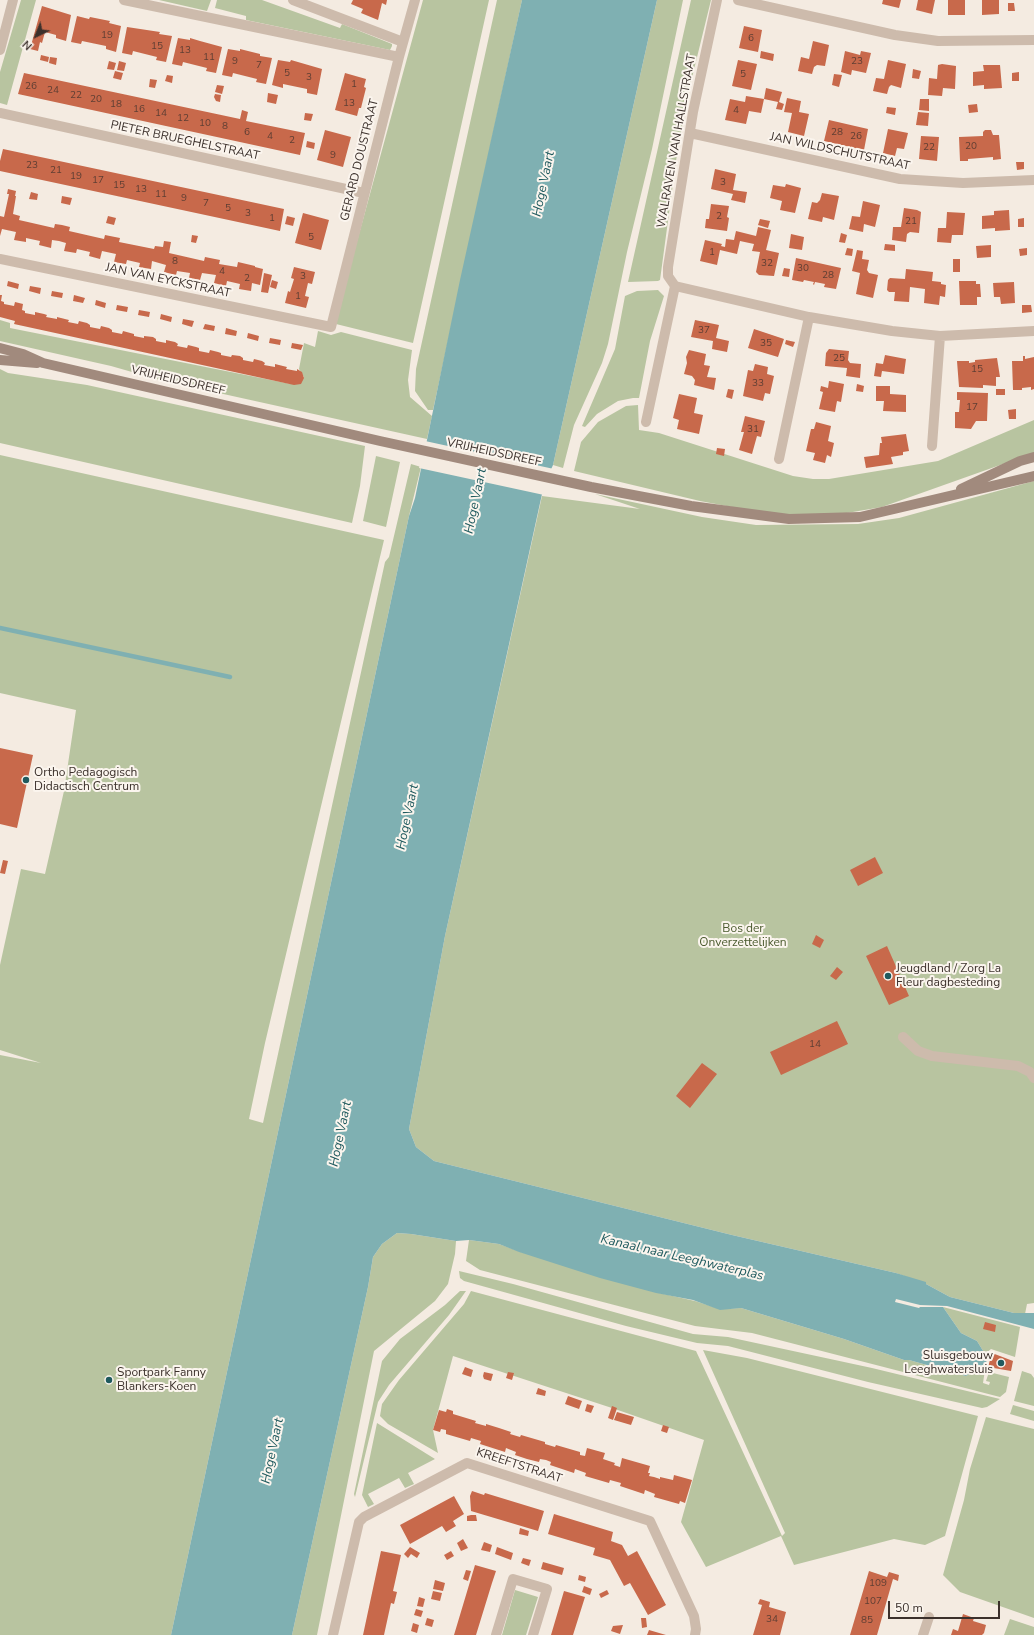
<!DOCTYPE html>
<style>
body{margin:0}
#map{position:relative;width:1034px;height:1635px;overflow:hidden;background:#f4ebe1;font-family:"Nunito Sans",sans-serif}
canvas{display:block}
.north{position:absolute;left:16px;top:16px;width:40px;height:40px;-webkit-text-stroke:3px #fbf5ee;paint-order:stroke;rotate:223deg;font-size:11px;font-weight:700;line-height:16px;text-align:center;color:#3b302b}
.north::after{content:'';display:block;margin:auto;width:14px;height:18px;background:#3b302b;clip-path:polygon(50% 0,100% 100%,50% 72%,0 100%)}
.scale{position:absolute;left:888px;top:1601px;width:112px;height:18px;box-sizing:border-box;border:2px solid #3b302b;border-top:0;padding-left:5px;font-size:12px;line-height:14px;white-space:nowrap;color:#3b302b;-webkit-text-stroke:3px #fbf5ee;paint-order:stroke}
</style>
<div id="map">
<canvas width="1034" height="1635"></canvas>
<div class="north">N</div>
<div class="scale">50 m</div>
</div>
<script>
const context = document.querySelector('canvas').getContext('2d');
context.lineJoin = 'round';
function paint(path, color) { context.fillStyle = color; context.fill(path, 'evenodd'); }
const shape = rows => new Path2D(rows.map(r => 'M' + r).join(''));
function strokePath(path, color, width, dash) { context.strokeStyle = color; context.lineWidth = width; context.lineCap = dash ? 'butt' : 'round'; context.setLineDash(dash || []); context.stroke(path); }
function label(font, color, halo, rows, align = 'center') {
  context.font = font + ' "Nunito Sans",sans-serif'; context.lineWidth = 4; context.setLineDash([]); context.textBaseline = 'middle'; context.strokeStyle = halo; context.fillStyle = color; for (const [text, x, y, turn = 0] of rows) {
    context.save(); context.translate(x, y); context.rotate((+turn || 0) * Math.PI / 180); context.textAlign = isNaN(turn) ? turn : align; if (halo) context.strokeText(text, 0, 0); context.fillText(text, 0, 0); context.restore();
  }
}
paint(shape([
 [21,0,36,0,7,105,0,103,0,72],
 [159,0,211,0,207,11],
 [217,0,262,0,340,28,342,24,392,44,392,46,390,50,246,20,246,16,215,8],
 [423,0,489,0,413,343,336,324,347,278],
 [497,0,522,0,433,410,428,410,415,391,416,369],
 [657,0,683,0,652,149,627,252,608,344,602,363,574,425,563,468,553,465],
 [691,0,711,0,689,90,677,154,660,280,658,281,628,282],
 [658,290,664,296,650,341,639,398,633,398,618,401,597,414,585,427,582,426,615,349,625,296,637,291],
 [0,320,10,323,10,328,291,384,299,384,304,377,299,369,304,343,315,347,318,331,331,335,341,332,412,350,408,380,410,397,432,416,427,439,160,380,111,366,0,341],
 [0,369,8,373,87,385,365,446,360,486,352,523,0,443],
 [638,405,639,430,659,433,793,476,813,479,829,479,938,461,1034,420,1034,453,882,507,841,514,780,514,748,510,700,501,574,471,581,442,598,422,626,406],
 [0,455,384,540,265,1043,249,1119,263,1123,385,562,389,557,411,464,421,467,409,516,171,1635,0,1635,0,1055,41,1063,0,1050,0,965,21,869,45,874,64,791,76,710,0,693],
 [376,456,400,462,386,527,363,521],
 [1034,481,1034,1303,1027,1304,1025,1314,1014,1313,950,1297,926,1284,896,1273,732,1235,434,1161,416,1147,409,1129,445,936,542,496,640,509,595,494,702,517,756,525,858,524,899,518],
 [397,1233,411,1234,456,1241,455,1254,448,1284,435,1301,374,1351,317,1635,292,1635,368,1287,373,1257,382,1244],
 [469,1240,499,1244,521,1252,655,1292,695,1301,720,1309,741,1308,844,1339,904,1360,909,1360,966,1376,986,1363,983,1383,989,1385,990,1382,986,1381,989,1372,1009,1377,1006,1392,1000,1397,752,1333,695,1326,480,1270,466,1261],
 [459,1271,513,1284,693,1334,728,1337,872,1368,1000,1399,987,1407,982,1408,868,1382,728,1346,697,1343,626,1326,464,1281,460,1278],
 [460,1291,466,1291,449,1315,389,1385,378,1402,355,1497,354,1494,382,1361,400,1339,445,1305],
 [471,1291,696,1351,782,1536,785,1533,703,1350,747,1358,978,1416,945,1536,925,1545,894,1539,794,1565,781,1536,706,1567,681,1522,704,1440,615,1409,453,1356,433,1430,438,1453,388,1424,380,1416,382,1404,399,1380,464,1304],
 [943,1307,1020,1327,1015,1357,991,1349,985,1354,977,1341,961,1333],
 [1022,1371,1031,1374,1034,1378,1034,1406,1014,1401],
 [1013,1405,1034,1411,1034,1421,1010,1414],
 [986,1417,1034,1429,1034,1618,960,1592,943,1575,964,1500,970,1469],
 [377,1423,435,1459,408,1473,414,1484,405,1488,399,1478,368,1494,374,1504,368,1507,362,1495],
 [515,1590,538,1597,526,1635,502,1635],
 [1010,1619,1034,1627,1034,1635,1004,1635]
]), '#b8c4a0');
paint(shape([
 [522,0,657,0,553,465,544,485,445,936,409,1129,416,1147,434,1161,732,1235,896,1273,926,1282,926,1284,950,1297,1014,1313,1034,1313,1034,1329,947,1306,920,1305,896,1299,895,1302,919,1308,920,1307,943,1307,961,1333,977,1341,985,1354,988,1355,986,1363,966,1376,909,1360,904,1360,844,1339,741,1308,720,1310,693,1300,656,1293,600,1278,519,1252,499,1244,469,1240,456,1241,411,1234,397,1233,382,1244,373,1257,368,1287,292,1635,171,1635,409,516,415,498,460,280]
]), '#7fb0b2');
paint(shape([
 [425,441,554,469,546,485,544,495,419,468]
]), '#f4ebe1');
strokePath(shape([
 [0,628,230,677]
]), '#7fb0b2', 4.5);
paint(shape([
 [353,0,387,0,386,5,382,3,378,20,361,13,363,9,351,4],
 [883,0,901,0,899,8,882,4],
 [918,0,935,0,932,14,916,10],
 [948,0,965,0,965,15,948,15],
 [982,0,999,0,999,14,982,15],
 [1008,3,1014,3,1015,11,1008,11],
 [42,6,71,15,66,41,56,38,56,35,45,32,42,43,40,42,38,51,30,49],
 [77,16,89,19,90,17,110,21,109,23,121,26,116,52,106,49,106,46,82,41,81,44,71,42],
 [744,26,762,30,758,52,739,48],
 [127,27,160,32,159,34,172,36,166,62,156,60,157,57,133,51,132,55,122,53],
 [178,38,190,40,190,38,200,41,222,47,216,73,206,71,207,68,183,62,182,66,172,64],
 [813,41,829,45,825,66,817,65,814,67,812,74,798,71,801,57,809,59],
 [228,49,240,51,240,49,260,54,260,56,272,58,266,84,256,82,257,79,233,73,232,77,222,75],
 [761,51,774,54,773,61,760,58],
 [845,51,860,55,861,51,871,53,866,73,852,70,851,75,841,72],
 [41,55,49,57,48,62,40,60],
 [50,57,57,58,56,65,49,63],
 [278,60,290,62,291,60,322,69,317,95,307,93,307,89,283,84,283,88,272,85],
 [738,60,757,64,751,90,732,86],
 [888,60,906,64,901,88,891,85,889,87,887,94,873,91,876,78,884,79],
 [109,61,116,63,114,70,107,69],
 [119,61,126,63,124,71,117,70],
 [942,64,956,66,955,89,943,88,942,96,928,95,929,78,937,79,938,65],
 [983,65,1000,65,1002,88,984,89,984,85,973,86,973,72,984,71],
 [913,69,921,71,919,79,912,78],
 [115,71,123,73,121,80,113,78],
 [1019,72,1019,81,1012,81,1012,73],
 [24,73,240,119,242,110,248,112,246,121,305,133,300,155,18,94],
 [345,73,366,79,364,87,366,88,361,108,359,108,357,116,335,110],
 [834,74,842,75,839,87,832,85],
 [167,75,173,76,172,83,165,81],
 [150,79,157,80,155,88,149,87],
 [217,85,224,86,222,94,215,92],
 [766,88,782,92,779,102,784,104,782,110,776,109,778,102,764,99],
 [268,93,278,95,276,104,267,102],
 [215,94,221,95,220,102,216,101,214,97],
 [746,96,764,99,761,113,749,111,746,124,725,120,730,99,745,102],
 [787,98,801,101,799,112,809,114,804,136,788,132,792,113,784,112],
 [920,99,929,99,929,111,919,110],
 [977,104,978,112,969,113,968,105],
 [887,107,896,108,895,115,886,113],
 [918,112,929,113,928,126,916,125],
 [305,113,313,114,311,121,304,120],
 [829,120,868,129,864,150,824,141],
 [888,129,908,133,904,149,897,148,895,156,883,153],
 [325,130,351,137,343,167,317,160],
 [985,130,991,130,993,135,999,135,1001,159,993,160,993,157,968,159,968,161,960,161,959,137,983,136,983,132],
 [921,136,939,137,937,161,919,159],
 [307,141,315,143,314,149,306,147],
 [3,149,284,209,280,231,0,171,0,161],
 [1016,162,1024,162,1024,169,1017,170],
 [715,169,736,174,733,190,747,192,745,203,731,200,733,194,711,189],
 [786,184,801,188,795,213,780,210,782,201,770,198,773,185,785,187],
 [8,189,16,191,15,196,16,196,13,214,20,216,19,220,54,228,55,224,62,225,70,227,69,231,104,239,105,235,120,238,119,242,154,249,155,246,163,247,164,241,171,242,169,253,204,261,205,257,220,260,219,264,237,267,238,262,255,266,255,267,263,269,260,285,252,283,251,291,239,289,240,284,227,281,226,286,214,283,216,275,202,273,200,280,189,278,190,273,177,271,176,275,164,272,166,265,152,261,151,269,139,267,140,263,127,260,126,264,114,262,116,254,102,251,100,259,89,256,90,252,77,249,76,253,64,251,66,243,59,241,52,240,51,248,39,245,40,241,26,238,26,242,14,240,16,232,2,229,0,236,0,216,4,217,9,194,7,194],
 [31,192,38,194,37,200,29,199],
 [822,193,839,196,834,220,823,217,822,222,808,219,812,202,817,203,820,200],
 [62,196,72,198,70,205,61,203],
 [863,201,880,205,875,227,864,224,863,232,849,229,852,216,860,217],
 [711,204,729,206,727,217,729,218,727,231,705,228,706,219,709,219],
 [904,208,917,210,921,212,919,233,910,232,907,234,906,242,892,240,893,227,901,227],
 [1009,210,1010,230,995,231,995,228,982,229,982,216,994,215,994,211],
 [947,212,965,213,963,235,952,235,951,243,937,242,938,228,946,228],
 [303,213,329,220,321,250,295,243],
 [108,216,116,218,114,225,106,223],
 [287,216,295,218,293,226,285,224],
 [1024,218,1024,227,1018,227,1018,219],
 [760,219,770,221,768,228,758,225],
 [758,227,771,230,766,250,779,253,774,276,759,275,756,272,760,252,752,251,754,244,740,241,737,254,720,250,717,265,700,261,705,240,722,244,721,246,725,247,726,239,734,240,736,231,756,236],
 [841,233,847,235,845,243,839,242],
 [791,234,804,237,802,250,789,248],
 [192,235,198,236,196,243,191,242],
 [885,244,895,245,895,251,884,250],
 [991,245,991,257,977,258,976,246],
 [847,248,853,249,852,256,845,255],
 [1027,248,1027,255,1020,256,1019,249],
 [857,250,863,251,862,259,869,260,867,270,869,273,878,275,873,298,856,294,860,273,852,271],
 [796,258,841,268,836,289,824,287,825,284,815,282,814,285,813,284,814,282,804,280,803,282,792,280],
 [953,259,960,259,960,272,953,272],
 [294,267,315,272,312,284,308,283,305,296,309,297,306,308,285,303,288,291,290,292,294,279,291,278],
 [784,268,790,269,789,277,782,276],
 [906,269,933,272,932,281,941,282,941,284,946,285,945,297,940,296,939,305,924,303,925,289,910,287,909,302,894,301,895,292,889,292,887,290,888,280,890,278,905,279],
 [264,273,272,275,268,293,261,292],
 [272,280,278,282,276,289,270,287],
 [8,281,19,284,18,289,7,286],
 [959,281,976,281,976,284,980,284,981,297,977,297,977,305,960,305],
 [1014,282,1015,303,1001,304,1000,297,994,297,993,283],
 [30,286,41,288,40,294,29,291],
 [52,291,63,293,62,298,51,296],
 [0,295,2,295,1,301,4,302,4,304,14,306,15,302,23,304,22,310,25,311,25,313,35,315,35,312,44,314,47,315,46,317,57,319,57,317,69,320,68,322,78,324,79,321,87,323,90,325,90,327,100,329,101,326,109,328,112,330,112,332,122,334,123,331,134,334,134,336,144,338,144,336,153,337,156,339,156,341,166,343,166,340,175,342,178,344,177,346,187,348,188,345,196,347,199,348,199,351,209,353,210,350,218,352,221,353,221,355,231,357,232,355,240,356,243,358,243,360,253,362,254,359,262,361,265,363,264,365,275,367,275,364,287,367,286,369,297,371,297,369,302,372,304,378,301,384,294,385,14,324,15,321,0,317],
 [74,295,85,298,83,303,73,301],
 [96,300,106,303,105,308,95,305],
 [117,305,128,307,127,312,116,310],
 [1022,305,1031,305,1032,312,1022,313],
 [139,310,150,312,149,317,138,315],
 [161,314,172,317,171,322,160,319],
 [183,319,194,321,192,327,182,324],
 [695,320,719,325,716,338,729,341,727,352,712,349,713,341,691,337],
 [205,324,215,326,214,331,203,329],
 [226,328,237,331,236,336,225,334],
 [754,329,784,339,778,357,748,348],
 [248,333,259,336,258,341,247,338],
 [270,338,281,340,280,345,269,343],
 [786,340,795,342,793,347,785,344],
 [292,343,303,345,301,350,291,348],
 [829,349,849,351,848,360,850,363,861,364,860,378,846,376,847,368,825,366,826,353],
 [689,350,706,354,704,365,710,366,707,377,716,378,714,390,694,385,695,380,692,376,684,374,687,363,686,357],
 [885,355,906,359,904,374,882,371,881,377,874,376,876,363,883,364],
 [1023,356,1025,356,1025,359,1034,357,1034,389,1031,390,1031,387,1022,388,1022,390,1013,390,1012,361,1023,361],
 [997,358,1000,377,996,377,996,386,983,385,983,388,959,387,957,361,969,361,969,363,975,362,975,360],
 [755,364,768,367,767,374,774,376,770,394,765,393,763,401,743,396,748,370,753,371],
 [829,381,844,384,841,402,837,401,835,412,819,409,823,392,820,391,821,386,828,388],
 [857,384,864,386,863,392,856,391],
 [876,386,890,386,890,394,906,395,906,412,883,411,884,401,876,401],
 [728,389,734,390,732,399,726,397],
 [996,389,1005,389,1005,395,996,395],
 [957,392,988,393,987,421,976,421,971,429,955,428,955,412,959,412,960,400,957,400],
 [679,394,697,398,694,413,703,415,699,434,677,429,679,420,673,418],
 [1016,409,1016,419,1009,419,1008,410],
 [745,416,765,421,761,437,757,436,752,454,739,450,744,432,741,432],
 [816,422,831,426,828,441,834,443,831,457,827,455,825,463,813,460,815,453,806,451,811,429,814,429],
 [906,434,909,451,903,452,903,455,891,457,893,464,866,468,864,457,879,455,880,443,882,443,881,437],
 [717,448,725,449,724,456,716,454],
 [0,748,33,755,17,828,0,824],
 [875,857,883,873,858,886,850,870],
 [3,860,8,861,5,874,0,873],
 [816,935,824,940,820,948,812,944],
 [887,946,909,996,889,1005,866,956],
 [837,967,843,972,836,980,830,976],
 [837,1021,848,1044,781,1075,770,1052],
 [702,1063,717,1074,690,1108,676,1096],
 [985,1322,996,1325,995,1332,983,1329],
 [992,1353,1013,1361,1011,1371,988,1367],
 [465,1367,473,1370,471,1377,462,1374],
 [484,1372,493,1374,491,1381,484,1379,483,1376],
 [508,1372,514,1373,512,1380,506,1378],
 [538,1388,546,1391,545,1396,536,1394],
 [568,1396,582,1401,579,1409,565,1404],
 [587,1404,594,1406,591,1413,585,1411],
 [612,1406,617,1408,613,1420,608,1418],
 [447,1409,453,1411,453,1414,476,1421,475,1423,486,1426,486,1424,499,1428,511,1432,510,1434,520,1437,521,1435,545,1442,545,1444,555,1447,556,1445,580,1452,580,1455,585,1456,587,1448,605,1453,603,1459,615,1463,614,1465,620,1467,622,1458,650,1466,648,1473,650,1473,649,1476,654,1477,660,1479,660,1477,673,1480,674,1475,692,1480,685,1503,680,1501,679,1504,654,1497,655,1494,645,1490,644,1494,620,1486,621,1483,610,1480,609,1483,585,1476,586,1473,575,1469,574,1473,550,1465,551,1462,546,1460,540,1459,539,1462,527,1459,515,1455,516,1452,506,1448,505,1452,480,1444,481,1441,471,1438,470,1441,446,1434,446,1430,441,1429,440,1432,433,1430,439,1410,446,1412],
 [617,1412,634,1417,631,1425,614,1420],
 [663,1425,669,1427,667,1433,661,1431],
 [472,1491,484,1495,485,1493,544,1511,538,1531,471,1511,470,1496],
 [454,1496,464,1514,453,1521,456,1526,446,1532,442,1526,410,1544,400,1525],
 [554,1514,613,1532,611,1541,622,1545,628,1556,637,1551,666,1605,648,1615,630,1583,624,1586,610,1560,593,1555,595,1548,548,1534],
 [471,1515,476,1515,477,1521,467,1521,467,1516],
 [520,1528,529,1531,528,1536,519,1534],
 [463,1539,468,1548,461,1551,457,1543],
 [484,1542,492,1545,490,1552,481,1550],
 [410,1547,420,1553,417,1558,411,1554,408,1558,404,1554],
 [497,1547,513,1553,511,1560,495,1554],
 [381,1551,401,1555,393,1591,397,1592,394,1604,391,1603,384,1635,363,1635],
 [451,1551,454,1556,447,1560,444,1555],
 [523,1558,531,1560,529,1566,521,1563],
 [543,1562,564,1568,562,1575,541,1569],
 [475,1565,496,1571,492,1583,476,1635,454,1635],
 [466,1570,471,1571,468,1581,463,1579],
 [869,1571,887,1577,889,1572,899,1575,898,1581,893,1579,877,1635,850,1635],
 [579,1575,586,1577,585,1582,578,1580],
 [435,1580,445,1583,443,1591,433,1589],
 [584,1586,592,1589,590,1595,582,1592],
 [607,1590,609,1594,601,1598,599,1594],
 [433,1591,442,1593,440,1601,431,1599],
 [564,1591,585,1597,573,1635,551,1635],
 [419,1597,425,1599,423,1607,417,1606],
 [760,1599,770,1602,769,1607,786,1612,780,1635,753,1635,762,1605,758,1604],
 [416,1609,423,1611,421,1617,414,1615],
 [963,1614,974,1618,973,1621,986,1625,984,1633,982,1635,951,1635,953,1629,958,1631],
 [427,1618,434,1620,432,1627,425,1625],
 [641,1618,646,1618,647,1627,642,1628],
 [413,1623,419,1625,417,1633,411,1631],
 [623,1625,620,1634,611,1631,613,1626],
 [649,1630,666,1635,647,1635]
]), '#c8694b');
strokePath(shape([
 [124,0,399,57],
 [293,0,403,42],
 [738,0,895,35,938,41,1034,40],
 [0,50,13,0],
 [0,113,364,193],
 [690,133,900,179,963,183,1034,180],
 [0,259,331,327,399,57,415,0],
 [675,286,668,276,668,267,693,112,717,0],
 [646,422,675,286,809,317,892,331,940,336,1034,331],
 [932,446,940,336],
 [779,459,809,317],
 [903,1037,918,1051,932,1056,1018,1066,1030,1072,1034,1078],
 [333,1635,359,1522,364,1517,467,1463,650,1521,694,1616,696,1629,695,1635],
 [496,1635,513,1579,547,1589,533,1635],
 [923,1635,929,1617]
]), '#cdbbac', 10);
strokePath(shape([
 [0,348,23,354,43,363,380,441,591,487,691,506,789,519,860,517,1034,476],
 [0,360,37,363],
 [961,489,1020,461,1034,457]
]), '#a18a7d', 10);
for (const [x, y, r, color] of [
 [26,780,4,"#1f5a5e"],
 [888,976,4,"#1f5a5e"],
 [1001,1363,4,"#1f5a5e"],
 [109,1380,4,"#1f5a5e"]
]) { const dot = new Path2D(); dot.arc(x, y, r, 0, 2 * Math.PI); context.fillStyle = color; context.fill(dot); strokePath(dot, '#fbf5ee', 1.5); }
label('10px', '#5e3e33', null, [
 ["19",107,36],
 ["6",751,39],
 ["15",157,47],
 ["13",185,51],
 ["11",209,58],
 ["9",235,62],
 ["23",857,62],
 ["7",259,66],
 ["5",287,74],
 ["5",743,75],
 ["3",309,78],
 ["1",354,85],
 ["26",31,87],
 ["24",53,91],
 ["22",76,96],
 ["20",96,100],
 ["13",349,104],
 ["18",116,105],
 ["16",139,110],
 ["4",736,111],
 ["14",161,114],
 ["12",183,119],
 ["10",205,124],
 ["8",225,127],
 ["6",247,133],
 ["28",837,133],
 ["4",270,137],
 ["26",856,137],
 ["2",292,141],
 ["20",971,147],
 ["22",929,148],
 ["9",333,156],
 ["23",32,166],
 ["21",56,171],
 ["19",76,177],
 ["17",98,181],
 ["3",723,183],
 ["15",119,186],
 ["13",141,190],
 ["11",161,195],
 ["9",184,199],
 ["7",206,204],
 ["5",228,209],
 ["3",248,214],
 ["2",719,217],
 ["1",272,219],
 ["21",911,222],
 ["5",311,238],
 ["1",712,253],
 ["8",175,262],
 ["32",767,264],
 ["30",803,269],
 ["4",222,272],
 ["28",828,276],
 ["3",303,277],
 ["2",247,279],
 ["1",298,297],
 ["37",704,331],
 ["35",766,344],
 ["25",839,359],
 ["15",977,370],
 ["33",758,384],
 ["17",972,408],
 ["31",753,430],
 ["14",815,1045],
 ["109",878,1584],
 ["107",873,1602],
 ["34",772,1620],
 ["85",867,1621]
]);
label('12px', '#3b302b', '#fbf5ee', [
 ["PIETER BRUEGHELSTRAAT",185,141,12],
 ["WALRAVEN VAN HALLSTRAAT",677,141,-80],
 ["JAN WILDSCHUTSTRAAT",840,152,12],
 ["GERARD DOUSTRAAT",360,160,-76],
 ["JAN VAN EYCKSTRAAT",168,281,12],
 ["VRIJHEIDSDREEF",178,381,13],
 ["VRIJHEIDSDREEF",494,453,12],
 ["KREEFTSTRAAT",519,1466,18]
]);
label('12px', '#3b302b', '#fbf5ee', [
 ["Ortho Pedagogisch",34,773],
 ["Didactisch Centrum",34,787],
 ["Jeugdland / Zorg La",896,969],
 ["Fleur dagbesteding",896,983],
 ["Sluisgebouw",993,1356,"right"],
 ["Leeghwatersluis",993,1370,"right"],
 ["Sportpark Fanny",117,1373],
 ["Blankers-Koen",117,1387]
], 'left');
label('12px', '#4a5a2e', '#fbf5ee', [
 ["Bos der",743,929],
 ["Onverzettelijken",743,943]
]);
label('italic 13px', '#1f5a5e', '#fbf5ee', [
 ["Hoge Vaart",544,184,-78],
 ["Hoge Vaart",476,501,-78],
 ["Hoge Vaart",408,817,-78],
 ["Hoge Vaart",341,1134,-78],
 ["Kanaal naar Leeghwaterplas",682,1258,13],
 ["Hoge Vaart",273,1451,-78]
]);
</script>
